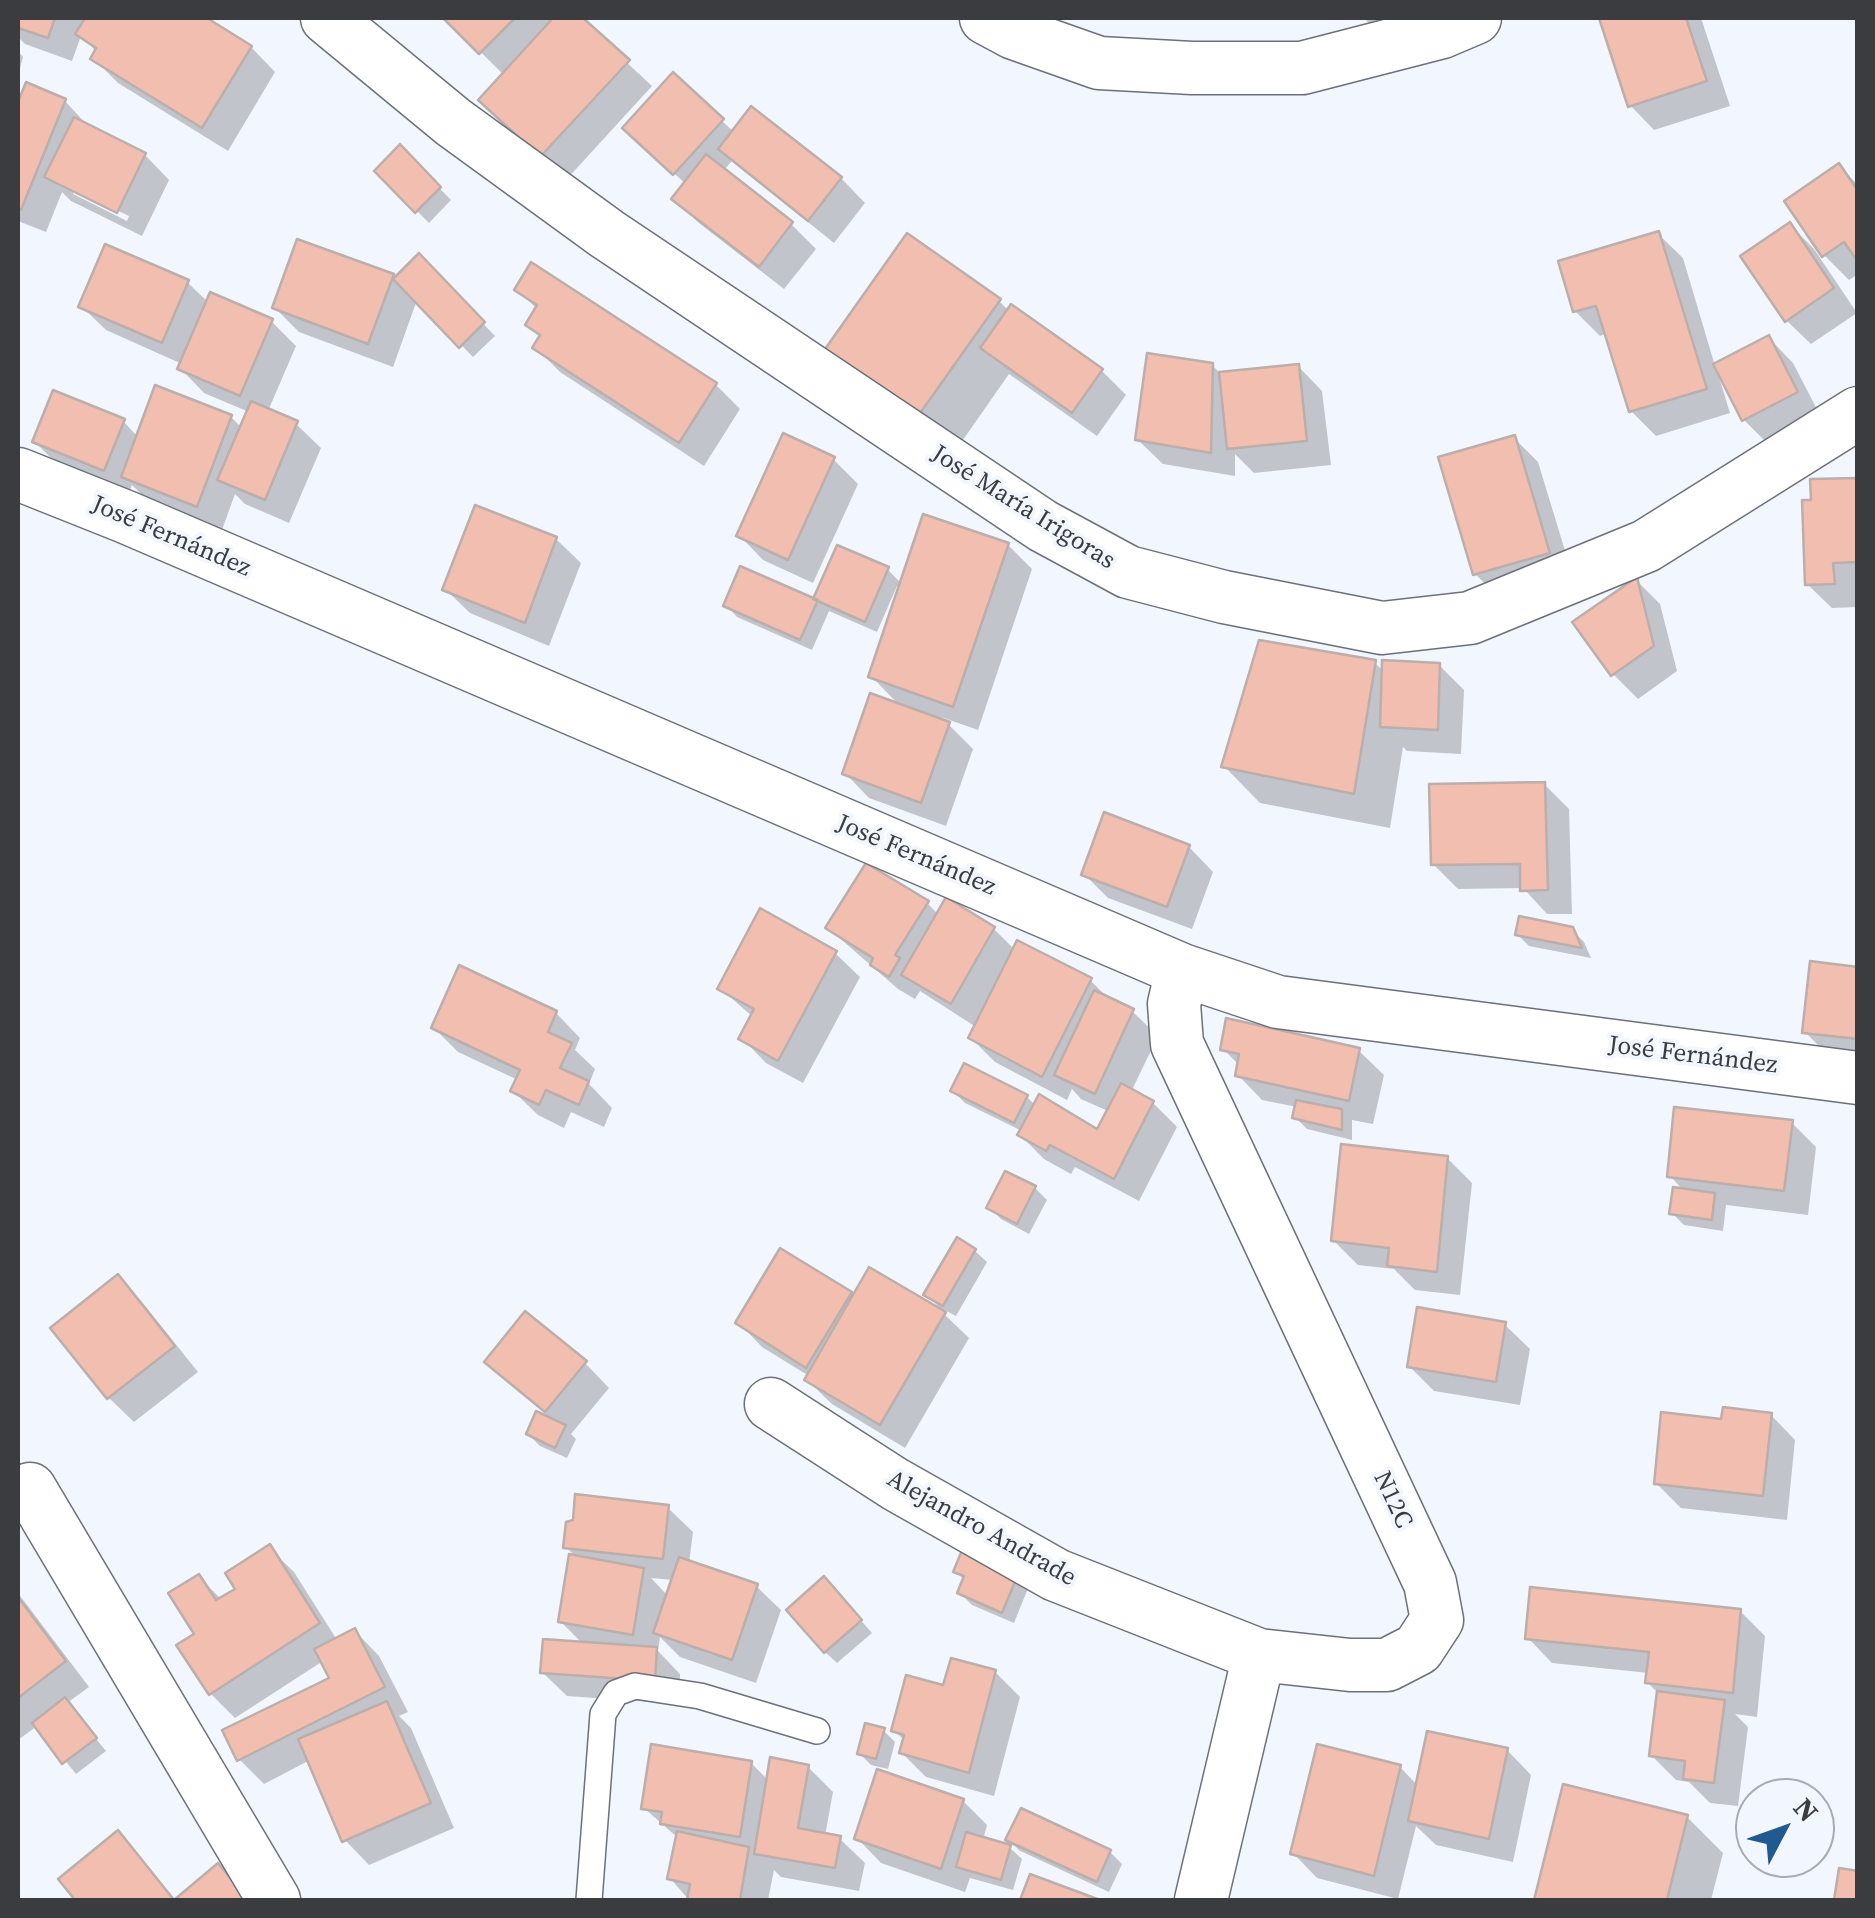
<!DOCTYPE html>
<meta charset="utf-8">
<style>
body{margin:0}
#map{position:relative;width:1875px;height:1918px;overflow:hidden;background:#f2f6fe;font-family:"Source Serif 4",serif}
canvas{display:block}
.frame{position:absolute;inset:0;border:20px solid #3a3c40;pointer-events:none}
.north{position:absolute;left:1735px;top:1778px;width:100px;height:100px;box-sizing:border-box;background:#f2f6fe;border:2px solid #a8acb2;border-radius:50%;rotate:49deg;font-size:28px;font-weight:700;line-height:40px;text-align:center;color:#3a3c40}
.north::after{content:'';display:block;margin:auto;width:35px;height:45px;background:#215991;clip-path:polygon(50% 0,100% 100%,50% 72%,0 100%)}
</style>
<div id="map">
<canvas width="1875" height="1918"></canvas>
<div class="frame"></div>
<div class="north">N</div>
</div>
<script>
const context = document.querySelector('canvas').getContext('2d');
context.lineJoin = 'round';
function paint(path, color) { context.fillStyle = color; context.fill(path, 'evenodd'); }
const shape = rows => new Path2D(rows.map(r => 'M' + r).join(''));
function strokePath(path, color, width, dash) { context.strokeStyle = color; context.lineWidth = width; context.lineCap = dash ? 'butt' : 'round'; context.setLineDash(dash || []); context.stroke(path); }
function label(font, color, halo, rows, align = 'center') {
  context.font = font + ' "Source Serif 4",serif'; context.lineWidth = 8; context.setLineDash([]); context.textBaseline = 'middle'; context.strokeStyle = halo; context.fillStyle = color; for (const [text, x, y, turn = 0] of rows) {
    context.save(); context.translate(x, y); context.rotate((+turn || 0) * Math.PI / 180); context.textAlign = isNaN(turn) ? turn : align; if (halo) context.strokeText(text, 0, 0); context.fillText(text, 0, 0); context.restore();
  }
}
paint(shape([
 [18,18,112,18,120,22,123,18,202,18,251,47,275,72,228,151,118,83,93,58,97,52,81,36,72,61,25,44,18,37],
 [446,18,579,18,652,86,566,180,506,125,504,75],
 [1364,18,1423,18,1423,22,1369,23],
 [1601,18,1701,18,1730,106,1654,130,1630,105],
 [18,51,23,57,18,76],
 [27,85,65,101,89,127,145,155,169,180,142,236,71,201,62,192,46,232,18,221,18,109],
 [73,189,129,216,127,221,73,194],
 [722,121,734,132,841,178,865,203,834,243,732,161,723,171,791,224,816,249,784,289,699,223,674,199,686,184,650,152],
 [400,148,451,200,429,223,377,171],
 [1839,166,1858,185,1858,274,1849,280,1824,255],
 [1790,225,1814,249,1857,313,1811,344,1786,320],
 [1658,234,1683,258,1715,366,1769,338,1793,363,1821,417,1768,444,1744,420,1722,376,1719,377,1730,413,1656,436,1631,411,1607,333,1600,336,1575,311],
 [419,257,495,336,473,357,417,300,393,367,299,332,275,308,393,276,396,279],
 [187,282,208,302,271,321,296,346,268,411,296,424,321,448,289,523,245,504,235,494,222,530,148,501,132,485,128,494,59,466,35,442,123,421,138,437,231,417,242,428,249,412,204,393,180,368,182,364,106,330,81,306],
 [517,289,715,384,740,409,704,466,560,372,536,348,541,338,528,324,537,309],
 [999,301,1009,311,1011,308,1102,371,1126,395,1097,436,1009,374,949,460,822,359],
 [1212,365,1221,374,1298,366,1322,391,1331,465,1254,473,1235,454,1235,476,1163,464,1138,440],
 [1514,438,1538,462,1573,577,1500,598,1475,574],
 [833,459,858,484,813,583,763,560,739,535],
 [1858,481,1858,607,1832,608,1807,584,1814,502],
 [556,539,581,563,549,646,470,613,445,589],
 [1008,545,1032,569,978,730,941,717,973,749,946,826,869,798,845,773,901,707,871,676,901,588,897,586,877,632,829,611,812,650,737,617,726,605,815,602,887,569,902,584],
 [1636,580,1660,604,1677,671,1638,699,1613,674],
 [1374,662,1384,672,1439,665,1464,690,1461,754,1407,751,1403,747,1390,828,1260,803,1224,766],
 [1544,784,1569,809,1572,914,1547,914,1523,888,1458,889,1433,864],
 [1189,847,1213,872,1192,929,1108,898,1084,874],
 [927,903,938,914,994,929,1015,950,1090,980,1111,1001,1133,1012,1158,1036,1131,1092,1153,1103,1177,1127,1139,1201,1075,1167,1071,1174,1044,1159,1020,1135,1022,1131,965,1103,953,1091,966,1066,1027,1097,1036,1106,1098,1132,1108,1111,1081,1099,1072,1089,1067,1100,995,1062,971,1038,976,1027,920,991,915,999,898,989,828,928],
 [1572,930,1584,942,1591,958,1529,946,1517,934],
 [835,953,860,977,803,1083,766,1063,742,1038,753,1017,720,988],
 [1858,969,1858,1059,1829,1056,1805,1032],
 [556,1013,580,1038,575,1050,595,1069,589,1084,612,1108,604,1127,571,1112,564,1128,538,1115,513,1091,518,1080,458,1052,434,1028],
 [1223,1049,1359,1051,1384,1075,1373,1124,1352,1120,1352,1140,1307,1129,1295,1117,1297,1107,1262,1100,1238,1075,1240,1066],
 [1792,1123,1816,1147,1808,1215,1726,1205,1723,1231,1684,1225,1672,1213,1684,1191,1670,1176],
 [1447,1158,1472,1183,1460,1295,1415,1290,1394,1269,1358,1265,1333,1240],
 [1035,1188,1047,1200,1029,1234,1001,1219,989,1207],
 [975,1251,987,1262,956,1316,939,1307,926,1294],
 [118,1277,142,1302,198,1372,134,1422,109,1398,54,1328],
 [850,1294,855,1298,942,1312,969,1338,905,1448,832,1404,807,1380,809,1376,762,1347,738,1322],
 [1505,1325,1530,1349,1520,1405,1434,1391,1409,1366],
 [487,1362,585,1363,609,1388,571,1434,576,1439,567,1458,540,1446,528,1434,550,1418],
 [1771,1415,1795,1440,1787,1520,1681,1508,1656,1483,1723,1422],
 [668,1508,693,1532,689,1563,756,1586,781,1610,756,1683,680,1657,660,1637,658,1651,680,1674,679,1704,567,1696,542,1672,583,1644,560,1621,577,1558,566,1547],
 [651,1578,674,1580,668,1596],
 [269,1548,294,1572,337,1640,355,1631,379,1656,408,1712,399,1716,411,1728,454,1828,369,1865,345,1840,310,1760,264,1784,239,1759,332,1679,323,1661,235,1718,211,1694,198,1634,199,1577,222,1600,238,1590],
 [956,1572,1031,1581,1014,1623,972,1605,960,1593,965,1580],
 [835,1591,872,1633,837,1663,825,1652],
 [18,1593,89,1687,67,1703,106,1751,76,1774,37,1726,18,1740],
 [1740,1611,1765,1636,1757,1717,1735,1714,1748,1727,1738,1806,1710,1803,1689,1782,1676,1780,1651,1755,1659,1694,1648,1683,1649,1673,1552,1663,1528,1638],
 [995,1672,1020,1697,994,1796,926,1777,902,1753,905,1741,894,1730,945,1688],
 [883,1730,895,1742,888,1769,871,1765,859,1753],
 [1507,1750,1531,1775,1513,1862,1436,1845,1416,1826,1398,1899,1317,1878,1293,1853,1400,1767,1418,1786],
 [751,1763,769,1781,808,1767,833,1792,825,1836,840,1839,865,1863,859,1891,781,1877,774,1870,768,1900,689,1900,670,1878,678,1838,644,1808],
 [1564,1787,1687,1817,1723,1853,1711,1900,1536,1900],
 [963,1801,987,1825,983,1840,1010,1848,1022,1859,1013,1890,970,1878,965,1892,881,1863,857,1838],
 [118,1833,176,1900,218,1866,250,1900,79,1900,62,1879],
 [1008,1839,1110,1852,1122,1864,1109,1892,1016,1849,1019,1850]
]), '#0003');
const building = shape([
 [18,18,55,18,48,38,18,28,18,18],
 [85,18,207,18,252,46,202,128,90,59,96,48,75,34,85,18],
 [443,18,515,18,479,54,443,18],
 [553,18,583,18,630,60,540,157,478,100,553,18],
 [1599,18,1686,18,1707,81,1628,107,1599,18],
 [673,72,724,119,673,175,622,128,673,72],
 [26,82,66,99,21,210,18,208,18,102,26,82],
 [751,106,842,177,808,221,718,149,751,106],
 [74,117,146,153,117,213,44,177,74,117],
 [400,144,441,187,415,213,374,171,400,144],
 [706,154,793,222,759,267,671,199,706,154],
 [1839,163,1858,191,1858,262,1844,242,1822,257,1784,201,1839,163],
 [1790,222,1834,288,1785,322,1740,256,1790,222],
 [1659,231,1707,389,1629,412,1596,306,1573,312,1558,261,1659,231],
 [907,233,1001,299,911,426,818,359,907,233],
 [297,239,394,274,368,344,272,308,297,239],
 [105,244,189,280,162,343,78,307,105,244],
 [419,253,485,322,459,348,393,279,419,253],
 [531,262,717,383,679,443,532,348,540,335,525,325,537,305,514,290,531,262],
 [210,292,273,319,240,396,177,369,210,292],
 [1011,304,1103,369,1072,413,980,348,1011,304],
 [1769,335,1798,392,1742,421,1713,364,1769,335],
 [1147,353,1213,363,1211,453,1135,440,1147,353],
 [1299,364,1307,441,1227,449,1219,372,1299,364],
 [155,385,232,415,197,507,121,477,155,385],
 [53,390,125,419,104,471,32,442,53,390],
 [251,401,298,421,265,500,217,480,251,401],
 [783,433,835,457,788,560,736,536,783,433],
 [1515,435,1550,553,1473,575,1438,457,1515,435],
 [1858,478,1858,562,1833,563,1835,584,1805,585,1802,500,1811,500,1810,479,1858,478],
 [475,505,557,537,525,623,442,590,475,505],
 [923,514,1009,543,953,707,868,677,923,514],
 [837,545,889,567,865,622,813,599,837,545],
 [740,566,818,600,800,640,723,606,740,566],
 [1637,577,1654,646,1611,676,1572,622,1637,577],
 [1259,640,1376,660,1354,794,1221,767,1259,640],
 [1382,660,1440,663,1438,730,1380,727,1382,660],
 [870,693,950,722,921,803,842,774,870,693],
 [1545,782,1548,890,1520,891,1520,864,1431,865,1429,784,1545,782],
 [1104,812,1190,845,1167,907,1081,875,1104,812],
 [866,863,929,901,895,955,900,958,889,977,870,965,873,958,825,928,866,863],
 [946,897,995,927,951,1004,901,975,946,897],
 [760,908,837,951,778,1061,738,1039,754,1009,717,989,760,908],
 [1519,916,1573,927,1582,948,1515,935,1519,916],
 [1017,940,1092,978,1042,1077,968,1038,1017,940],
 [1810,961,1858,967,1858,1039,1802,1033,1810,961],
 [459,965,557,1011,548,1032,572,1043,560,1068,589,1081,579,1105,546,1090,539,1105,510,1091,520,1070,431,1028,459,965],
 [1094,990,1134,1009,1095,1094,1054,1075,1094,990],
 [1226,1018,1360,1048,1349,1101,1235,1076,1239,1054,1220,1050,1226,1018],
 [964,1063,1028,1095,1014,1123,950,1091,964,1063],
 [1121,1083,1154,1101,1114,1179,1050,1145,1046,1151,1017,1135,1039,1094,1097,1129,1121,1083],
 [1296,1100,1342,1109,1342,1130,1292,1118,1296,1100],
 [1674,1107,1793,1120,1784,1191,1667,1177,1674,1107],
 [1341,1144,1448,1156,1437,1272,1387,1266,1389,1248,1331,1241,1341,1144],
 [1005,1171,1036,1186,1017,1224,986,1208,1005,1171],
 [1673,1187,1715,1193,1712,1220,1669,1214,1673,1187],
 [957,1237,976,1249,943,1306,923,1295,957,1237],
 [780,1248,852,1292,806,1368,735,1323,780,1248],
 [869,1267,946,1312,880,1425,804,1380,869,1267],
 [118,1274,175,1346,107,1399,50,1328,118,1274],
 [1417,1307,1506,1322,1496,1382,1407,1367,1417,1307],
 [525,1311,587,1361,545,1412,484,1362,525,1311],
 [1723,1407,1772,1413,1763,1496,1654,1484,1661,1412,1721,1419,1723,1407],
 [536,1411,566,1425,555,1448,526,1434,536,1411],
 [575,1494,669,1505,663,1559,563,1548,566,1522,573,1520,575,1494],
 [965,1543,1021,1567,1002,1613,957,1593,964,1576,953,1572,965,1543],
 [270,1544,320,1623,209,1695,176,1645,194,1634,168,1593,199,1574,216,1600,235,1589,225,1573,270,1544],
 [569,1554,644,1568,633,1635,558,1622,569,1554],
 [679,1557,758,1584,732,1660,653,1633,679,1557],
 [824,1576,862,1620,824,1653,786,1610,824,1576],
 [1530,1587,1741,1609,1733,1693,1645,1683,1649,1652,1525,1639,1530,1587],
 [18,1597,66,1661,18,1698,18,1597],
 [355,1628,385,1687,237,1761,222,1730,329,1678,314,1649,355,1628],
 [543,1639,657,1647,655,1681,540,1673,543,1639],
 [951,1658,996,1670,969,1773,899,1753,904,1735,891,1731,906,1675,943,1685,951,1658],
 [1657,1691,1725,1700,1714,1783,1683,1779,1685,1761,1649,1756,1657,1691],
 [65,1697,97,1738,62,1764,32,1723,65,1697],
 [387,1701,431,1803,342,1842,298,1739,387,1701],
 [865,1723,885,1728,876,1759,857,1754,865,1723],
 [1427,1731,1508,1748,1489,1839,1408,1821,1427,1731],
 [651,1744,752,1761,740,1837,660,1824,662,1812,641,1809,651,1744],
 [1317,1744,1401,1765,1374,1876,1290,1854,1317,1744],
 [770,1757,809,1765,798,1828,841,1836,835,1868,754,1854,770,1757],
 [877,1769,964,1799,941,1869,854,1839,877,1769],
 [1563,1784,1688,1815,1667,1900,1534,1900,1563,1784],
 [1021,1808,1111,1850,1097,1882,1005,1840,1021,1808],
 [118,1830,174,1900,218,1863,245,1896,240,1900,75,1900,58,1879,118,1830],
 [677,1831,749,1847,740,1900,687,1900,690,1884,667,1879,677,1831],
 [966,1832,1011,1845,1001,1880,956,1867,966,1832],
 [1839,1868,1858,1871,1858,1900,1834,1900,1839,1868],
 [1030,1874,1100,1900,1020,1900,1030,1874]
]);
paint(building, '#f2beb0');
strokePath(building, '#bbaeab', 2.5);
const lane = shape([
 [589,1900,603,1714,616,1693,635,1686,700,1696,817,1731]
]);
const street = shape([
 [327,18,453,122,607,234,1043,526,1128,572,1224,597,1382,628,1470,618,1646,546,1858,413],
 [986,18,1014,33,1099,63,1192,68,1302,68,1442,32,1475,18],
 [18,474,126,517,1182,970,1278,1002,1858,1078],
 [771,1404,895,1484,1056,1575,1259,1655,1350,1665,1387,1665,1418,1649,1437,1620,1430,1583,1177,1044,1174,1004,1182,970],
 [30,1489,274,1900],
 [1201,1900,1259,1655]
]);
strokePath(lane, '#6c7079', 28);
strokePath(street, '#6c7079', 55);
strokePath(lane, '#fff', 25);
strokePath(street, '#fff', 52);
label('25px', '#3a3c40', '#f2f6fe', [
 ["José María Irigoras",1023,508,32],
 ["José Fernández",171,537,23],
 ["José Fernández",916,856,23],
 ["José Fernández",1693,1056,7],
 ["N12C",1392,1500,65],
 ["Alejandro Andrade",981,1529,29]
]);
</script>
